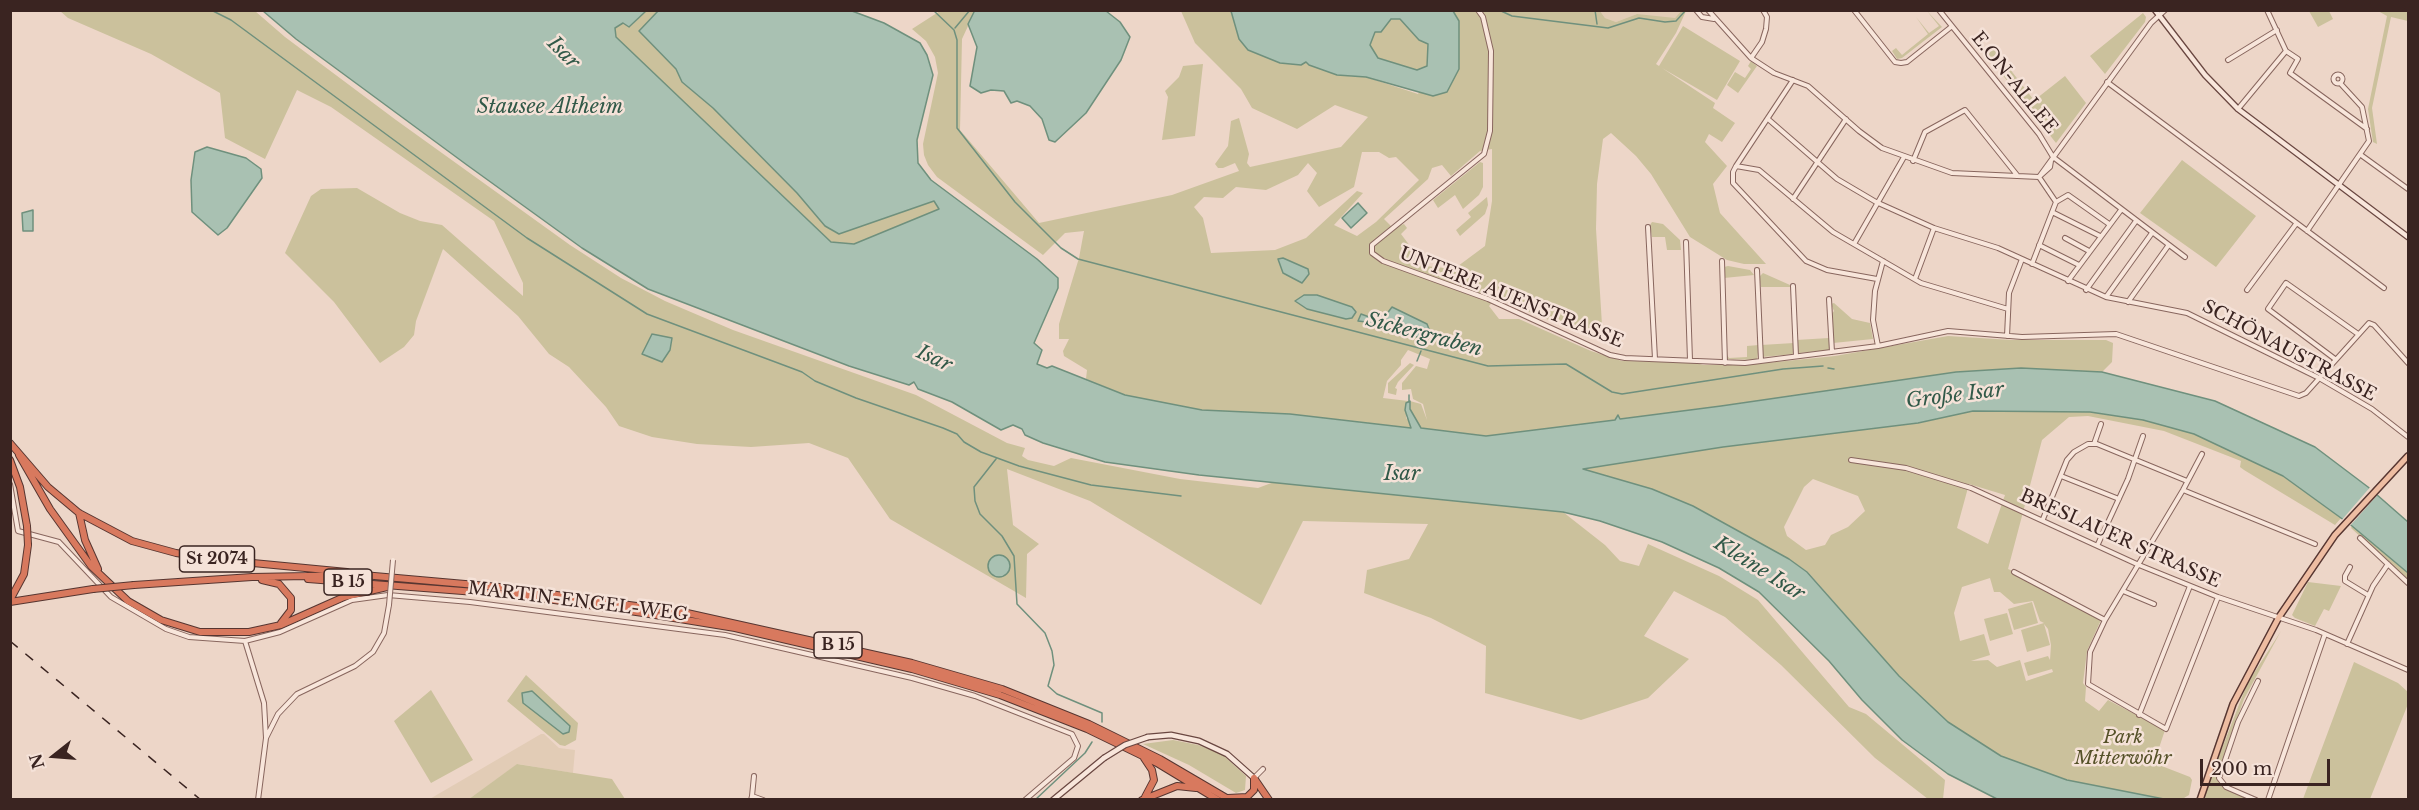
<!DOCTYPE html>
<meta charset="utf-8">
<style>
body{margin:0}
#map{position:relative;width:2419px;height:810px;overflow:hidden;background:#edd6c8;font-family:"Libre Baskerville",serif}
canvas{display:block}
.frame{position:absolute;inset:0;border:12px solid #3a2421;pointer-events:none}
.north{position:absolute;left:24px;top:726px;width:60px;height:60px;-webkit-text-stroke:4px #f5e2d8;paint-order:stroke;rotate:253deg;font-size:16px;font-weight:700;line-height:24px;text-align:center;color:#3a2421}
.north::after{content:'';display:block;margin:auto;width:21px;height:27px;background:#3a2421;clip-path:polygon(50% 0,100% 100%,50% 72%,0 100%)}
.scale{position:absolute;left:2200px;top:759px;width:130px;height:27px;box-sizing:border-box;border:3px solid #3a2421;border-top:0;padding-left:8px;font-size:18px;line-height:21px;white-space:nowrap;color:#3a2421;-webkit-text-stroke:4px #f5e2d8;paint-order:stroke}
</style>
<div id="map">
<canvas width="2419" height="810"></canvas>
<div class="frame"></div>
<div class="north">N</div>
<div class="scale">200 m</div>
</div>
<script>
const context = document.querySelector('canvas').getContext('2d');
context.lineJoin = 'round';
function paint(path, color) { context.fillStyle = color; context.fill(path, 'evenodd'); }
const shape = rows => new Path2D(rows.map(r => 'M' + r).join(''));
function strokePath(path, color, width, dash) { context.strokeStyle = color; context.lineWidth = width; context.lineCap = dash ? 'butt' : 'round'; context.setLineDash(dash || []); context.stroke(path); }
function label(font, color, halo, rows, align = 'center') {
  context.font = font + ' "Libre Baskerville",serif'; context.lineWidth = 5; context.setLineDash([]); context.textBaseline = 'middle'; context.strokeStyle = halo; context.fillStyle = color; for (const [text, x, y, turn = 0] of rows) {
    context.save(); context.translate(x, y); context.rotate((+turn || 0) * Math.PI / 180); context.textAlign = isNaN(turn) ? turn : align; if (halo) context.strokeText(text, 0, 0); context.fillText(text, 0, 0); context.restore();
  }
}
paint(shape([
 [1600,11,1681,11,1675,18,1664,19,1637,14,1616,22,1605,18],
 [541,734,544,734,559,748,575,750,573,773,518,764,469,799,428,800]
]), '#e2ccb6');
paint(shape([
 [60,11,255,11,285,37,396,120,570,245,621,278,665,301,733,330,916,395,1007,443,1025,448,1022,456,1028,460,1054,466,1071,458,1180,479,1258,488,1274,482,1563,512,1605,545,1620,561,1639,566,1648,544,1719,576,1758,600,1849,707,1866,714,1945,780,1943,799,1928,799,1875,758,1781,665,1725,617,1674,591,1644,636,1689,659,1648,698,1581,720,1485,693,1486,646,1431,618,1364,593,1367,570,1409,559,1428,524,1303,521,1261,605,1090,501,1007,469,1013,525,1039,544,1027,554,1026,598,890,519,848,458,809,443,751,447,697,444,652,437,619,426,606,407,569,367,549,354,518,316,443,249,416,321,414,335,404,347,380,363,334,302,285,253,311,196,321,189,357,188,400,213,420,221,442,225,523,296,523,283,494,221,331,107,297,90,265,159,225,138,220,93,151,54,68,18],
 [646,11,659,11,639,31,676,69,682,82,713,108,797,193,825,226,838,234,934,201,939,209,854,244,831,242,616,37,615,28,623,23,630,27],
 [940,11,975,11,962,39,960,130,1039,223,1172,195,1239,171,1235,163,1223,168,1218,168,1215,164,1228,146,1231,121,1239,118,1249,154,1247,163,1250,167,1341,147,1368,117,1335,105,1297,129,1252,108,1241,89,1195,43,1181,11,1231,11,1239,39,1306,61,1309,65,1348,76,1366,77,1418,94,1459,21,1453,11,1600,11,1605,18,1616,22,1637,14,1675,18,1681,11,1686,11,1676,33,1656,64,1659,66,1683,26,1740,61,1717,100,1662,68,1715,103,1713,108,1735,123,1722,142,1709,134,1705,142,1727,166,1713,184,1720,213,1766,264,1744,264,1727,260,1690,237,1651,174,1636,156,1611,133,1603,139,1597,184,1596,229,1602,325,1595,339,1498,299,1498,291,1493,290,1495,299,1489,306,1499,319,1519,319,1591,351,1622,361,1693,362,1703,365,1756,364,1835,356,1948,336,2011,340,2106,340,2113,343,2112,362,2102,372,2021,368,1956,372,1721,406,1619,419,1616,416,1616,420,1486,436,1421,428,1410,409,1410,401,1421,404,1427,420,1423,404,1413,399,1411,389,1402,390,1402,383,1416,366,1427,369,1430,359,1408,350,1401,360,1401,365,1387,381,1383,398,1408,401,1406,418,1412,423,1412,428,1290,414,1202,410,1125,395,1086,379,1087,370,1064,356,1063,351,1069,339,1059,339,1059,324,1079,258,1084,231,1065,233,1043,255,937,177,928,165,924,155,923,144,938,73,935,57,926,41,912,29],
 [1492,149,1492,201,1485,246,1454,269,1425,266,1401,234,1407,228,1404,224,1393,228,1384,219,1428,179,1432,168,1442,165,1451,176,1480,151],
 [1362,152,1379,152,1389,158,1396,157,1419,180,1376,222,1357,236,1334,225,1363,193,1357,191,1306,238,1275,250,1211,253,1203,218,1194,207,1204,197,1223,198,1236,187,1266,190,1298,175,1308,163,1317,173,1307,191,1319,207,1354,187],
 [1927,11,1942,27,1902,58,1897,59,1892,51,1896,48,1902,55,1928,34,1916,17,1929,33,1939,26],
 [2309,11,2329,11,2333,19,2318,27],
 [2378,11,2408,11,2408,21,2391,17,2372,108,2377,144,2373,142,2368,109,2387,16],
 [2143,13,2146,17,2145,22,2105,74,2090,56],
 [1391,19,1400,19,1419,40,1428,44,1427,66,1417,70,1378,58,1370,45,1375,31,1381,31],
 [1988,46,1993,47,2033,99,2026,104,1983,51],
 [1751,61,1757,66,1738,93,1727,85,1735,72,1745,78,1751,69,1748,66],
 [1203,64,1195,136,1162,140,1168,97,1165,91,1179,77,1183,66],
 [2065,76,2086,103,2056,143,2027,106],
 [2182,160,2256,216,2216,267,2140,213],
 [1480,162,1483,163,1483,187,1479,195,1463,209,1455,195,1438,208,1433,200],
 [1487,197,1488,205,1485,214,1460,236,1456,230,1471,217,1468,213],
 [1652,222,1663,224,1680,240,1681,250,1667,250,1665,237,1652,237,1650,225],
 [1728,266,1750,270,1754,275,1724,278,1724,267],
 [1763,273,1790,285,1791,287,1761,287,1759,277],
 [1834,303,1852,319,1870,323,1873,339,1833,343,1831,315,1834,311,1831,304],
 [1829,338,1829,350,1799,353,1797,351,1796,340],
 [1794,343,1794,354,1762,357,1761,345],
 [1759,345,1757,360,1727,359,1727,355,1729,358,1747,357,1747,346],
 [1410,363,1414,365,1398,382,1395,388,1397,389,1396,395,1388,393,1388,383],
 [1973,411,2089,412,2143,420,2194,434,2283,476,2341,518,2335,525,2244,470,2240,467,2241,461,2164,431,2088,416,2069,417,2042,440,2008,569,2039,582,2101,620,2087,651,2083,683,2086,687,2085,701,2099,711,2108,700,2165,730,2154,763,2190,777,2192,780,2189,795,2184,798,2188,799,2164,799,2094,787,2039,772,2001,756,1948,722,1899,676,1808,572,1789,559,1693,506,1652,489,1582,469,1723,447,1918,423],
 [1813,479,1858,496,1865,511,1848,527,1831,535,1825,545,1806,550,1787,536,1784,527,1804,487],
 [1969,484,2005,495,1988,544,1957,528],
 [1990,578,1994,592,2000,592,2014,604,2033,601,2040,621,2044,623,2021,630,2027,652,2050,645,2044,624,2048,629,2051,645,2050,660,2048,656,2024,663,2028,676,2052,669,2053,672,2026,681,2020,660,1997,667,1988,660,1971,661,1990,655,1984,634,1960,641,1954,613,1962,587],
 [2352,526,2408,573,2408,581,2351,528],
 [2308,582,2341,586,2329,611,2324,609,2315,626,2295,618,2292,615],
 [2032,602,2038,623,2014,630,2008,609],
 [2007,613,2013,634,1990,641,1984,619],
 [2281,631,2244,699,2220,766,2222,783,2256,799,2202,800,2247,684],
 [2354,662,2398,683,2408,692,2408,704,2370,799,2303,799],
 [526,675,578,723,576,740,565,746,560,745,507,701],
 [431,690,473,760,431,783,394,721],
 [1173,740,1198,745,1222,754,1246,776,1245,790,1236,793,1189,765,1143,744],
 [517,764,612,779,625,799,469,799]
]), '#cbc19c');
const water = shape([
 [659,10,852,11,884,23,920,43,927,55,933,75,917,140,918,163,931,180,1037,259,1058,278,1058,288,1034,343,1042,350,1037,364,1047,368,1052,366,1125,395,1202,410,1290,414,1411,428,1405,410,1406,403,1410,401,1410,409,1421,428,1486,436,1615,420,1618,415,1620,419,1721,406,1956,372,2021,368,2102,372,2215,401,2315,447,2368,487,2408,522,2408,573,2352,526,2283,476,2194,434,2143,420,2090,412,1973,411,1918,423,1723,447,1583,469,1652,489,1693,506,1789,559,1807,572,1899,676,1948,722,2001,756,2067,780,2164,799,1997,799,1948,774,1902,740,1862,700,1829,661,1759,592,1719,568,1662,542,1600,521,1563,512,1199,475,1105,462,1043,443,1025,435,1022,429,1013,425,1001,430,952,402,918,389,914,382,909,385,849,366,648,289,582,248,467,165,296,39,263,11,646,11,629,27,623,23,615,28,616,37,831,242,854,244,939,209,934,201,839,234,825,226,797,193,713,108,682,82,676,69,639,31,659,10],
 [975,10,1106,11,1120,22,1130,37,1121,60,1086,113,1055,142,1049,140,1042,119,1030,106,1017,101,1011,103,1004,91,991,90,981,93,970,86,977,47,968,24,975,10],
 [1231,11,1453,11,1459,21,1459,69,1447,92,1433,96,1366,77,1337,75,1309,65,1306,62,1301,65,1280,63,1248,50,1239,39,1231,11],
 [1391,19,1400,19,1419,40,1428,44,1427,66,1417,70,1378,58,1370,45,1375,32,1381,32,1391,19],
 [207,147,246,158,261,169,262,178,227,228,218,235,192,212,191,180,195,152,207,147],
 [1358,203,1367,213,1351,228,1342,218,1358,203],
 [33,210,33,231,23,231,22,213,33,210],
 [1283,258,1308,269,1309,274,1302,283,1283,273,1278,259,1283,258],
 [1304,295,1317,295,1352,307,1356,312,1352,318,1346,319,1307,309,1295,301,1304,295],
 [1392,307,1427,324,1431,334,1427,339,1368,326,1366,322,1358,321,1361,314,1372,318,1386,315,1392,307],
 [652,334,672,338,670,350,662,362,642,354,652,334],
 '988 566a11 11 0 1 1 22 0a11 11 0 1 1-22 0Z',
 [532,691,570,726,569,732,563,734,523,703,522,693,532,691]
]);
paint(water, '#a9c1b2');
strokePath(water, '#6f907d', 1.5);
paint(shape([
 [2372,485,2380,492,2349,527,2340,522]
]), '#edd6c8');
strokePath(shape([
 [211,10,231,20,527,238,647,314,802,372,815,381,856,398,943,428,957,434,964,442,981,452,1019,466,1091,485,1181,496],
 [933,10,954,30,957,40,957,128,1015,202,1061,248,1078,259,1488,366,1566,364,1612,392,1622,394,1783,369,1823,366],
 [1499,10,1512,16,1608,28,1639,18,1665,22,1676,21,1686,10],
 [1595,10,1597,24],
 [955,28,970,10],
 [1417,361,1421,351],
 [1828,368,1834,369],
 [1409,402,1409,395],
 [996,459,974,487,975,501,980,514,1002,536,1014,556,1017,604,1045,633,1052,651,1054,665,1048,686,1057,694,1102,713,1102,722],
 [1035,800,1085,753,1092,742]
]), '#6f907d', 1.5);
const street = shape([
 [1478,10,1483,17,1491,51,1490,131,1484,154,1372,245,1372,253,1383,261,1488,299,1610,355,1625,358,1745,363,1878,346,1948,331,2022,337,2116,334,2299,396,2306,393,2369,323,2374,325,2408,363],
 [1696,10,1702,17,1714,19],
 [1708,10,1751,58,1774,73,1808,86,1859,131,1882,148,1952,173,2039,177],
 [1854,10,1895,62,1901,63,1907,62,1951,27],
 [1939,10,2039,134,2053,157,2185,257],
 [2267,10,2286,51],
 [2286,51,2298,59,2290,73,2367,129],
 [1751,58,1762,42,1766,29,1767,17,1763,10],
 [2228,60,2277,30],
 '2333.5 79a4.5 4.5 0 1 1 9 0a4.5 4.5 0 1 1-9 0Z',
 [1793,80,1736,166,1733,172,1733,183,1806,261,1827,270,1877,279],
 [2107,82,2384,288],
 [2238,109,2286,51],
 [1768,119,1837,179,1876,202,1934,228,1998,248,2106,297,2187,313,2319,378,2372,409,2408,437],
 [2361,155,2408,189],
 [1913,161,1925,132,1965,110,2017,175],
 [1736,166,1759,170,1833,232,1921,283,2008,309],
 [2040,176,2050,167,2051,161],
 [2039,177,2151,23,2165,10],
 [1793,199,1846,119],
 [2056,202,2068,195,2109,224],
 [2052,212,2100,236],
 [1648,227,1655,359],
 [2307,231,2369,141,2362,107,2340,83],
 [2065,238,2089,251],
 [1686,242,1690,360],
 [1854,244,1904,157],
 [2039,245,2079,265],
 [1722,261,1725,363],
 [2032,264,2056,202,2039,177],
 [1757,270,1761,361],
 [1915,279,1934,228],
 [2068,281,2121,210],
 [1793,286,1796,356],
 [2086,290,2136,221],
 [2247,290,2296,224],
 [2106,297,2152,233],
 [1829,299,1832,352],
 [2128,302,2168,246],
 [2007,336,2009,293,2022,259],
 [1878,346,1873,320,1875,291,1883,261],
 [2335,359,2268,309,2286,283,2358,334],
 [2094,444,2101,424],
 [2202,454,2183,490,2105,620,2090,652,2088,684,2166,729,2218,597],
 [1851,460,1906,468,1971,488,2139,565,2218,597,2316,630,2408,670],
 [2061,476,2119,499],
 [10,484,18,531,59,542,111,597,166,629,189,637,245,641,280,632,352,600,388,595,470,602,725,635,912,678,975,696,1072,734,1078,746,1074,758,1025,800],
 [2183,490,2315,544],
 [2043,519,2067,460,2074,452,2088,444,2097,444,2187,481],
 [2360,538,2408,583],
 [2098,544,2128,479,2143,436],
 [2350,567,2345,576,2345,581,2368,595],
 [2014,572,2105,620],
 [2123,591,2154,604],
 [245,641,264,703,266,738],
 [2347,644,2373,586,2388,564],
 [2139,715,2190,586],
 [1254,778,1263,769],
 [752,796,754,776],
 [258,800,266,738,278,714,297,694,355,666,373,652,384,633,389,605],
 [751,800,752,796,763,800],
 [2256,800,2226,787,2219,778,2238,722,2258,681],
 [2268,800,2325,634]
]);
const secondary = shape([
 [2155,10,2205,75,2238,109,2408,237],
 [1148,737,1171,735,1199,741,1227,754,1254,778],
 [1053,800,1104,758]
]);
const primary = shape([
 [2200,800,2233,704,2279,617,2335,535,2408,456]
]);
const highway = shape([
 [10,443,48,487,79,513,132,541,176,553,232,561,347,572],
 [19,455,50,509,91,566,128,601,161,620,200,632,249,632,281,625,344,597,387,587],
 [10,460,20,487,27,526],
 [79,513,85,540,98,569],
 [308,579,527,596,643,613,735,628,912,669,1000,695,1087,729,1157,763,1218,800],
 [262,580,279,584,291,598,291,610,281,623],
 [134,585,252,577,363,575,499,587,687,613,912,663,1002,689,1089,724,1160,759,1230,800],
 [10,600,24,574,28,545],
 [10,602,93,589],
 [1144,758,1152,770,1154,780,1145,797],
 [1254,778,1269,800],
 [1228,798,1247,797,1254,790,1254,778],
 [1142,800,1177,786,1196,788]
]);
strokePath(street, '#88665e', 6);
strokePath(secondary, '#6a4741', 7);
strokePath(primary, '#573631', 8);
strokePath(highway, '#573631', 8);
strokePath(street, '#f8e6db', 4);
strokePath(secondary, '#f8e6db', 4.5);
strokePath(primary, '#eebda2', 5);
strokePath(highway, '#d8795e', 6);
strokePath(shape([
 [10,641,201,800]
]), '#3a2421', 1.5, [10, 10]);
const streetBridge = shape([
 [389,605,393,560]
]);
const secondaryBridge = shape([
 [1104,758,1125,745,1148,737]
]);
const highwayBridge = shape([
 [27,526,28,545],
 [93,589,134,585]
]);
strokePath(streetBridge, '#88665e', 6, []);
strokePath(secondaryBridge, '#6a4741', 7, []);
strokePath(highwayBridge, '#573631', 8, []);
strokePath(streetBridge, '#f8e6db', 4);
strokePath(secondaryBridge, '#f8e6db', 4.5);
strokePath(highwayBridge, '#d8795e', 6);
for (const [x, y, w] of [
 [217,559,75],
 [348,582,48],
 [838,645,48]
]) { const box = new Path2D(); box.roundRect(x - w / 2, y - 13, w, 26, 4.5); context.fillStyle = '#f5e2d8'; context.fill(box); strokePath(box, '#3a2421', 1.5); }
label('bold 16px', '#3a2421', null, [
 ["St 2074",217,559],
 ["B 15",348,582],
 ["B 15",838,645]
]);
label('18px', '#3a2421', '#f5e2d8', [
 ["E.ON-ALLEE",2014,83,51],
 ["UNTERE AUENSTRASSE",1511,298,22],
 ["SCHÖNAUSTRASSE",2289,351,28],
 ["BRESLAUER STRASSE",2120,539,24],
 ["MARTIN-ENGEL-WEG",578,602,7]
]);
label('italic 18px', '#555128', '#f5e2d8', [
 ["Park",2123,738],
 ["Mitterwöhr",2123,759]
]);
label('italic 20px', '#315948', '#f5e2d8', [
 ["Isar",563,53,45],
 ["Stausee Altheim",550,107],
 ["Sickergraben",1424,335,15],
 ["Isar",934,359,25],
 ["Große Isar",1955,396,-7],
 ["Isar",1402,474],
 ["Kleine Isar",1759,569,32]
]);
</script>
